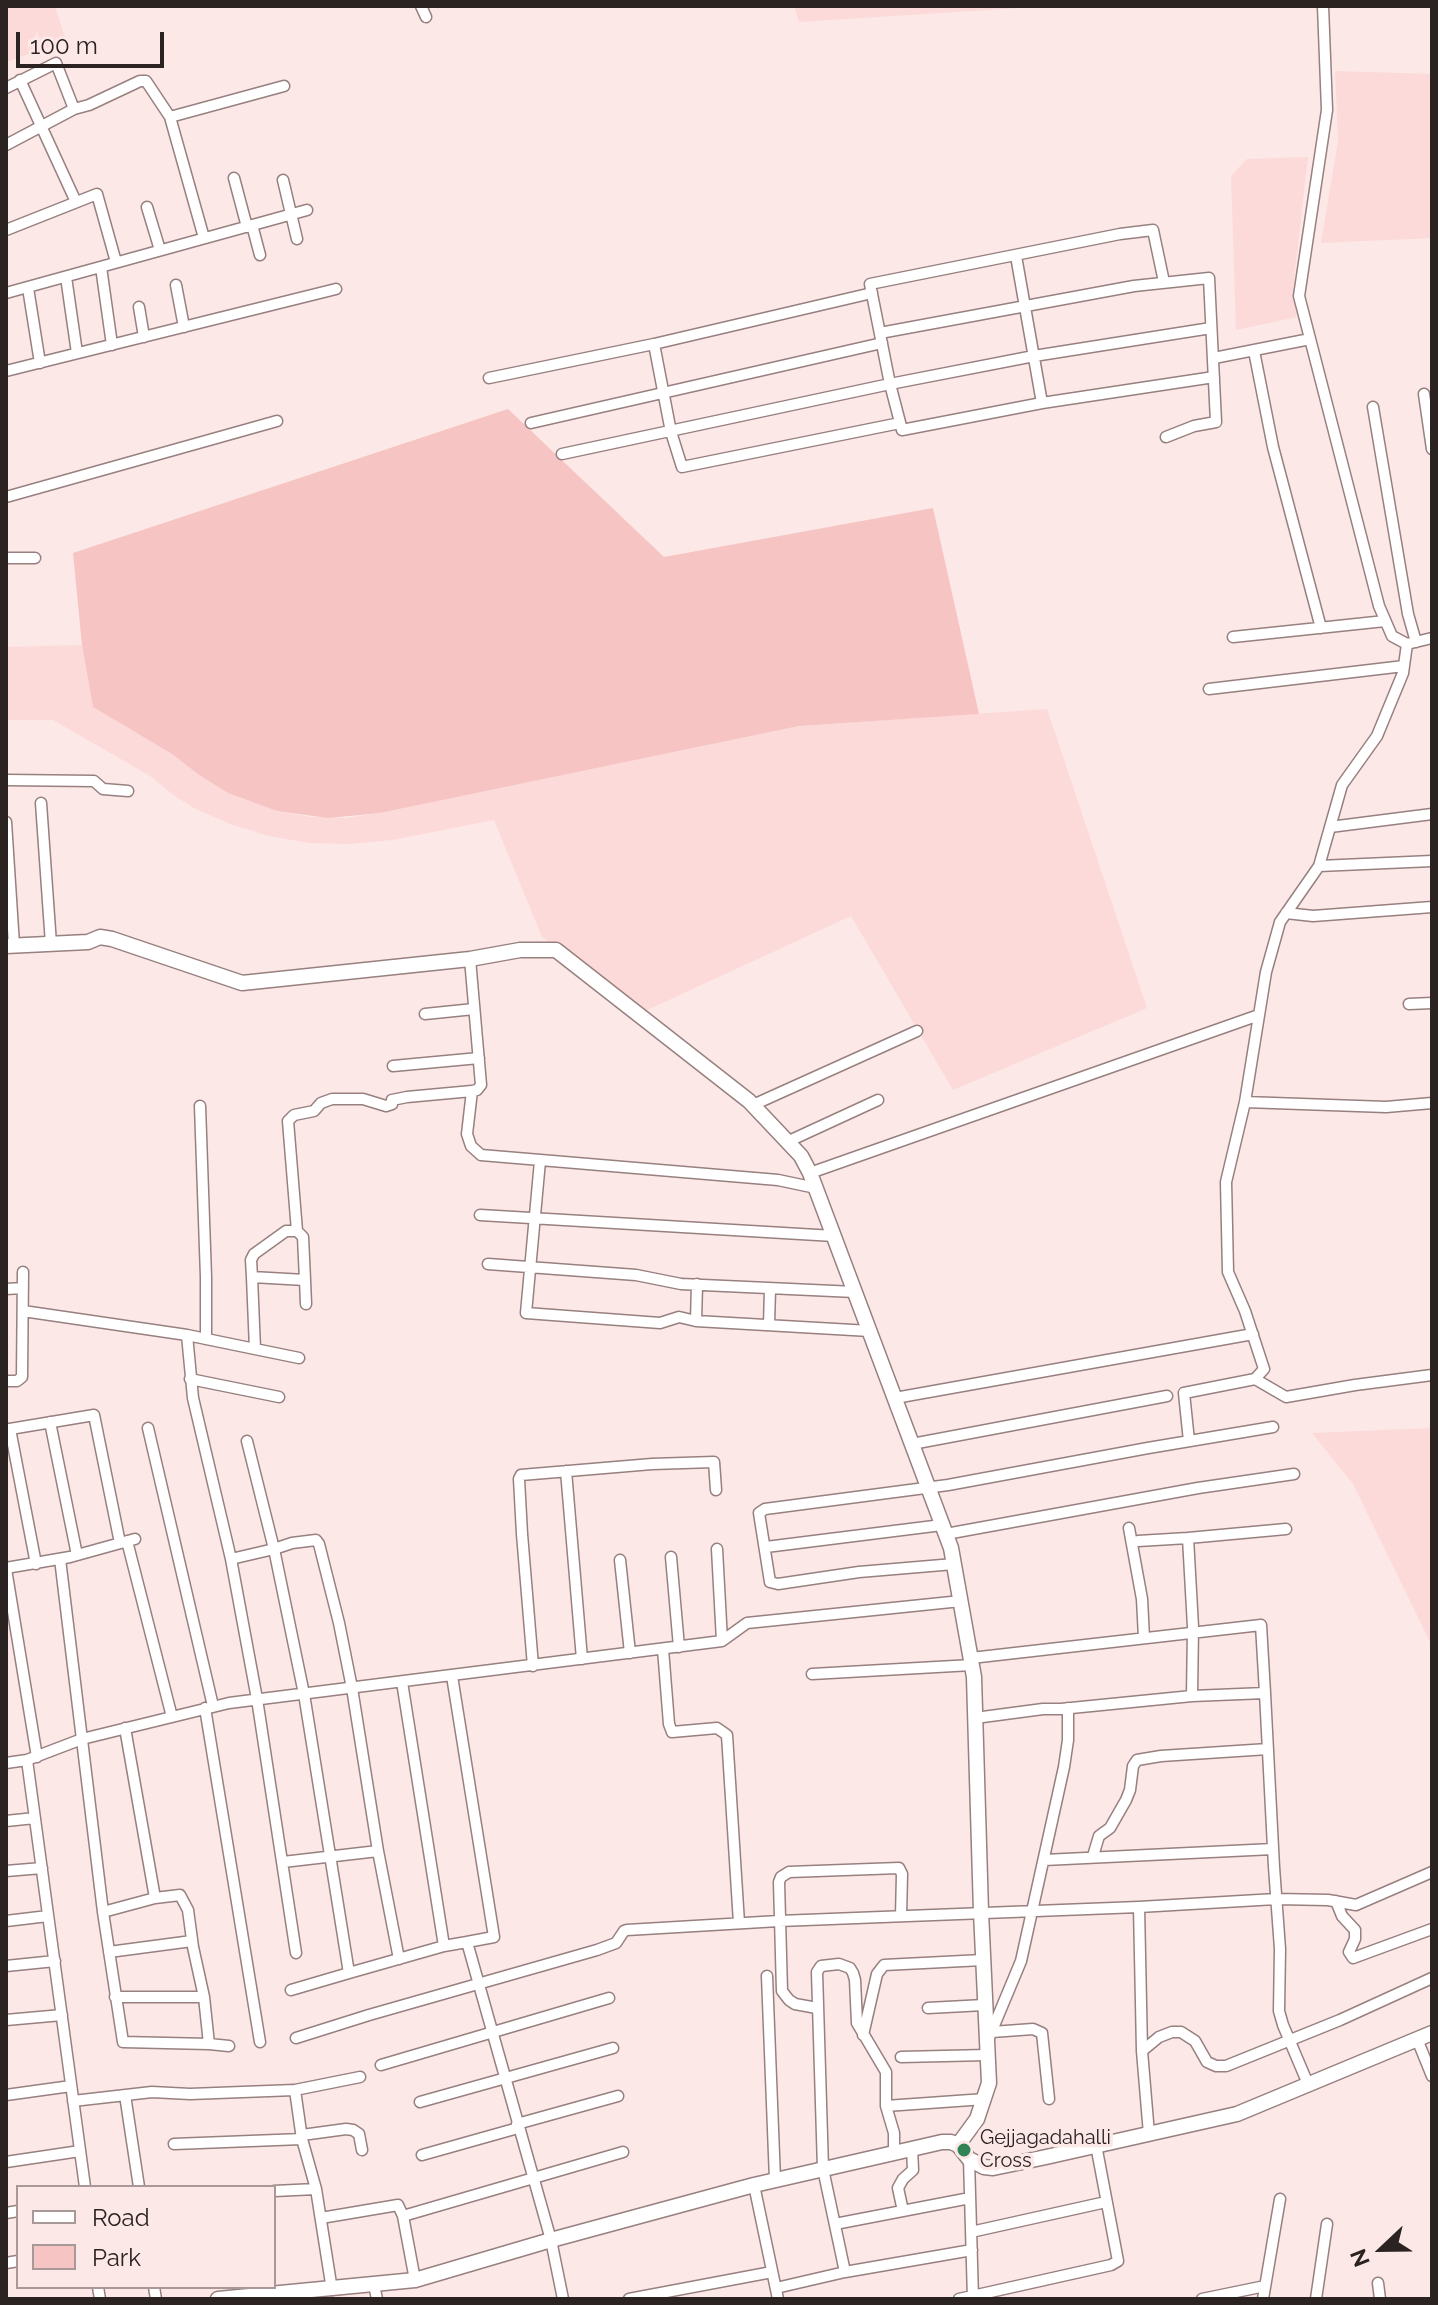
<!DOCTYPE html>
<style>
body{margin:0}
#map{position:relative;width:1438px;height:2305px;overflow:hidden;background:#fce8e7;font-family:Raleway,sans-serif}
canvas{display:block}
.frame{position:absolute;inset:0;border:8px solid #2b2222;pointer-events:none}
.legend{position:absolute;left:16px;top:2185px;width:260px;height:104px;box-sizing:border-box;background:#fce8e7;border:2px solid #a89998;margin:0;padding:10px 14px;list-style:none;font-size:24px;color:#2b2222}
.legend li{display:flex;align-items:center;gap:16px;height:40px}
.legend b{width:40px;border:2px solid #a89998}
.north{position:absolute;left:1342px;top:2209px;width:80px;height:80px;-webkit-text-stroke:6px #fce8e7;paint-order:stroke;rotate:248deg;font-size:22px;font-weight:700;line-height:32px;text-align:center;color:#2b2222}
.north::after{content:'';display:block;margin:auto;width:28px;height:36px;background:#2b2222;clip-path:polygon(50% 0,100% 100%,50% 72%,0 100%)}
.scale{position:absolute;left:16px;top:32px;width:148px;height:36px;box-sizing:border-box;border:4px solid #2b2222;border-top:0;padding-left:10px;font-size:24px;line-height:28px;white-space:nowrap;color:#2b2222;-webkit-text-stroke:6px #fce8e7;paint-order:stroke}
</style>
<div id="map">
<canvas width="1438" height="2305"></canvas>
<div class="frame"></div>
<ul class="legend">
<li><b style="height:10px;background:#fff"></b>Road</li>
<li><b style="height:22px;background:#f6c4c3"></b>Park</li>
</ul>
<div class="north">N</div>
<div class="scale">100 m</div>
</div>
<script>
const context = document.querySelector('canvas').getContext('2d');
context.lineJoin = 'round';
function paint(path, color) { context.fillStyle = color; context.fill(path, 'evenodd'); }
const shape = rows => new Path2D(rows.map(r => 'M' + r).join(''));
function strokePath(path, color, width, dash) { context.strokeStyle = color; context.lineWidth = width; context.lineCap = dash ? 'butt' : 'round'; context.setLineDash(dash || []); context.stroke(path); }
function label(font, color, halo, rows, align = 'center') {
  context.font = font + ' Raleway,sans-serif'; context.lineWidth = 7; context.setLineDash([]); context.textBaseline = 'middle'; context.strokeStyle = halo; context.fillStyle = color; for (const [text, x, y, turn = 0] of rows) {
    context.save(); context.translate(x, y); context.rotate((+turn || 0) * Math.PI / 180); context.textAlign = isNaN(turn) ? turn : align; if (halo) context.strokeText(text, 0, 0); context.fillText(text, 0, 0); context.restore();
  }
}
paint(shape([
 [6,6,55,6,66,41,6,62],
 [794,6,1051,6,799,22],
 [1335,71,1432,74,1432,238,1321,243,1338,141],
 [1308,157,1293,289,1297,317,1236,330,1231,176,1247,159],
 [82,645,93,707,172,754,199,775,228,793,277,811,311,817,346,818,380,813,799,726,1047,709,1147,1008,953,1090,851,916,645,1011,542,937,494,820,392,840,350,844,309,843,269,836,230,824,194,808,176,797,150,776,53,720,6,720,6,647],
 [1432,1428,1432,1646,1353,1484,1312,1433]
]), '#fcdad9');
paint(shape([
 [508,409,664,557,933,508,979,714,799,726,380,813,328,818,277,811,228,793,199,775,172,754,93,707,82,645,73,553]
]), '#f6c4c3');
const street = shape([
 [421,6,426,17],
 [1323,6,1327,110,1299,296,1379,606,1392,636,1407,644,1432,638],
 [20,80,76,202],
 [6,88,56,63,74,109],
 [170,117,284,86],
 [6,145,74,109,89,105,140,81,146,81,170,117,204,238],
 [234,178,247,227],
 [283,180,297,239],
 [147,207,160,250],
 [252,225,260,255],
 [6,230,97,194,116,262],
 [1016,256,1042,403],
 [101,267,112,345],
 [66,277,77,353],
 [1164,282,1153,230,1120,234,870,284,890,384,902,430,1042,403,1214,377],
 [176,285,184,327],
 [28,288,40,363],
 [6,293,307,210],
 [139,307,144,337],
 [880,333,1134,286,1209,278,1216,422,1194,426,1166,437],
 [654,344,671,432,682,467,900,423],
 [1254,351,1273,447,1321,628],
 [1214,358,1310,339],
 [6,371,336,289],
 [489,378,654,344,872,293],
 [1424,394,1432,449],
 [1373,407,1408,614,1416,642],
 [531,423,882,343],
 [562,454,890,384,1034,356,1211,328],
 [6,497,277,421],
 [6,558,35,558],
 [1233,637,1385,621],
 [1209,689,1404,666],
 [6,780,94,781,103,789,128,791],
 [41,803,51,944],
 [6,822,14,945],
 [1330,827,1432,814],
 [1319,866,1432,861],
 [1286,913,1313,916,1432,907],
 [470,959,481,1085,477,1090,472,1091,467,1134,471,1146,481,1155,778,1180,816,1188],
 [1409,1004,1432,1003],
 [425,1014,474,1009],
 [393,1066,479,1058],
 [1245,1102,1386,1107,1432,1103],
 [753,1105,917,1031],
 [200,1106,206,1277,206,1339],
 [789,1141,878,1100],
 [540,1161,526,1313,660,1323,679,1317,696,1321,870,1331],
 [810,1173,1259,1015],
 [480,1215,834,1236],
 [488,1264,636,1275,681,1284,855,1292],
 [252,1277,251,1260,254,1254,286,1231,297,1231],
 [305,1280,306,1304],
 [6,1289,23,1288],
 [23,1311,187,1335],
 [696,1321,697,1284],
 [769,1325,770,1289],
 [255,1349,299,1358],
 [190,1379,279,1397],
 [1255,1379,1286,1397,1355,1385,1432,1375],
 [6,1381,17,1381,22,1377,23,1272],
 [895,1398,1253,1334],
 [50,1422,77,1555],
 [148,1428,213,1706],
 [6,1429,10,1429,36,1564],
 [10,1429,94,1415,120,1543],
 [1189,1441,1184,1393,1255,1379,1264,1369,1245,1311,1228,1272,1226,1182,1245,1102,1266,972,1280,922,1319,866,1342,785,1377,736,1403,673,1407,644],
 [912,1444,1167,1396],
 [566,1471,582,1659],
 [1129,1528,1142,1599,1144,1638],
 [946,1534,1198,1488,1294,1474],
 [1188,1538,1286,1529],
 [127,1541,172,1717],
 [1138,1541,1188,1538,1193,1627,1192,1696],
 [766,1547,942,1525],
 [717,1549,722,1641],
 [671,1557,679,1647],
 [60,1559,103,1912,123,2042,209,2044,204,1997,193,1947,188,1910,180,1895,155,1898],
 [231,1559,274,1549,247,1441],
 [620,1560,630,1653],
 [954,1564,859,1572,778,1584,770,1582,759,1513,765,1509,948,1485,1148,1448,1273,1427],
 [6,1568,70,1557,135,1539],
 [6,1569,37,1757],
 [663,1649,669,1724,672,1732,717,1728,727,1735,739,1923],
 [971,1658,1261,1625,1265,1693],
 [533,1666,522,1534,519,1479,521,1475,652,1464,714,1462,716,1490],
 [812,1674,972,1665],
 [452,1676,494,1937,467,1942,551,2240,563,2299],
 [402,1682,444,1946],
 [205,1708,260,2042],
 [975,1718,1043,1709,1061,1709,1192,1696,1265,1693,1274,1867,1280,1949,1279,2011,1283,2025,1308,2084],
 [27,1760,85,2187],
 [6,1763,27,1760,82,1739,229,1703,722,1641,747,1623,961,1601],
 [6,1821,35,1818],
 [378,1851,352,1688,339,1623,319,1544,316,1540,292,1543,274,1549,304,1694,349,1973,444,1946,467,1942],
 [1093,1856,1099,1836,1110,1828,1126,1800,1130,1790,1133,1766,1137,1760,1161,1756,1268,1749],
 [1044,1860,1273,1849],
 [283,1862,378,1851,399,1959],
 [6,1871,42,1868],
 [1336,1901,1342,1916,1355,1930,1355,1939,1349,1952,1353,1958,1432,1929],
 [1139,1907,1142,2051,1149,2134],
 [103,1912,155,1898,125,1728],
 [6,1921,48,1916],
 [109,1952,192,1941],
 [296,1953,257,1699,231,1559,193,1398,187,1335,255,1349,252,1277,305,1280,303,1237,297,1231,288,1121,294,1115,314,1111,321,1103,332,1099,363,1099,386,1106,392,1104,392,1100,407,1097,472,1091],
 [6,1966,55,1961],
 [767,1976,775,2180],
 [291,1990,349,1973],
 [115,1997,204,1997],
 [817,2008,795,2004,789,2000,782,1991,779,1882,781,1877,789,1872,899,1868,902,1874,901,1916],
 [928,2008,984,2005],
 [6,2020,62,2015],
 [992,2032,1033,2029,1042,2033,1049,2099],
 [863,2035,877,1974,884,1965,983,1960],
 [296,2038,369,2015,597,1950,616,1943,624,1931,627,1930,779,1921,1139,1907,1276,1899,1328,1900,1356,1905,1432,1872],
 [1417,2039,1432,2076],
 [988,2040,1021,1961,1064,1767,1068,1740,1068,1708],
 [209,2044,229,2046],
 [1142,2051,1159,2037,1172,2032,1181,2032,1195,2041,1207,2062,1216,2066,1226,2066,1340,2020,1432,1978],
 [901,2057,987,2055],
 [381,2065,609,1998],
 [295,2090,360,2077],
 [6,2095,71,2086],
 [125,2095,139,2187],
 [73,2101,152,2092,190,2094,295,2090,302,2139,316,2189,332,2290],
 [420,2102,613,2048],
 [886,2106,985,2099],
 [517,2124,618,2096],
 [302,2135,346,2129,353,2130,359,2134,362,2150],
 [174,2144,302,2139],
 [422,2155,518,2128],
 [969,2159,973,2299],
 [6,2162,80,2151],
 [754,2185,778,2299],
 [274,2191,316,2189],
 [903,2211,898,2188,903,2179,913,2170,912,2148],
 [6,2213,18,2211],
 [403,2216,623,2152],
 [321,2218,398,2205,403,2216,415,2280],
 [835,2224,970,2198],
 [971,2232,1106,2202],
 [6,2263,18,2261],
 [845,2272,823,2169,817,1972,821,1966,839,1964,850,1968,853,1973,855,1980,857,2023,886,2072,886,2106,894,2133,894,2153],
 [1378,2283,1380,2299],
 [374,2285,377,2299],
 [98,2287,100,2299],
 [154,2287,156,2299],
 [776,2288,845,2272,972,2250],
 [629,2299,772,2272],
 [959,2299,1111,2265,1118,2261,1096,2145],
 [1202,2299,1265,2286],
 [1263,2299,1280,2199],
 [1316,2299,1327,2224]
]);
const secondary = shape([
 [6,946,88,942,100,937,112,939,242,983,470,959,520,950,556,950,749,1101,801,1156,810,1173,951,1548,974,1677,981,1912,989,2083,977,2119,958,2145],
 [218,2299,415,2280,551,2240,754,2185,942,2142,951,2142,958,2145,969,2159,984,2167,993,2168,1046,2157,1237,2114,1432,2033]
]);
strokePath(street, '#97807f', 13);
strokePath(secondary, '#97807f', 17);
strokePath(street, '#fff', 10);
strokePath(secondary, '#fff', 14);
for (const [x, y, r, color] of [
 [964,2150,8,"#318455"]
]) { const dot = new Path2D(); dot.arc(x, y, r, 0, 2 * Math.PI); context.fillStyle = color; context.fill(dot); strokePath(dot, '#fce8e7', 3); }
label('20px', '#2b2222', '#fce8e7', [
 ["Gejjagadahalli",980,2138],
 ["Cross",980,2161]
], 'left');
</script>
